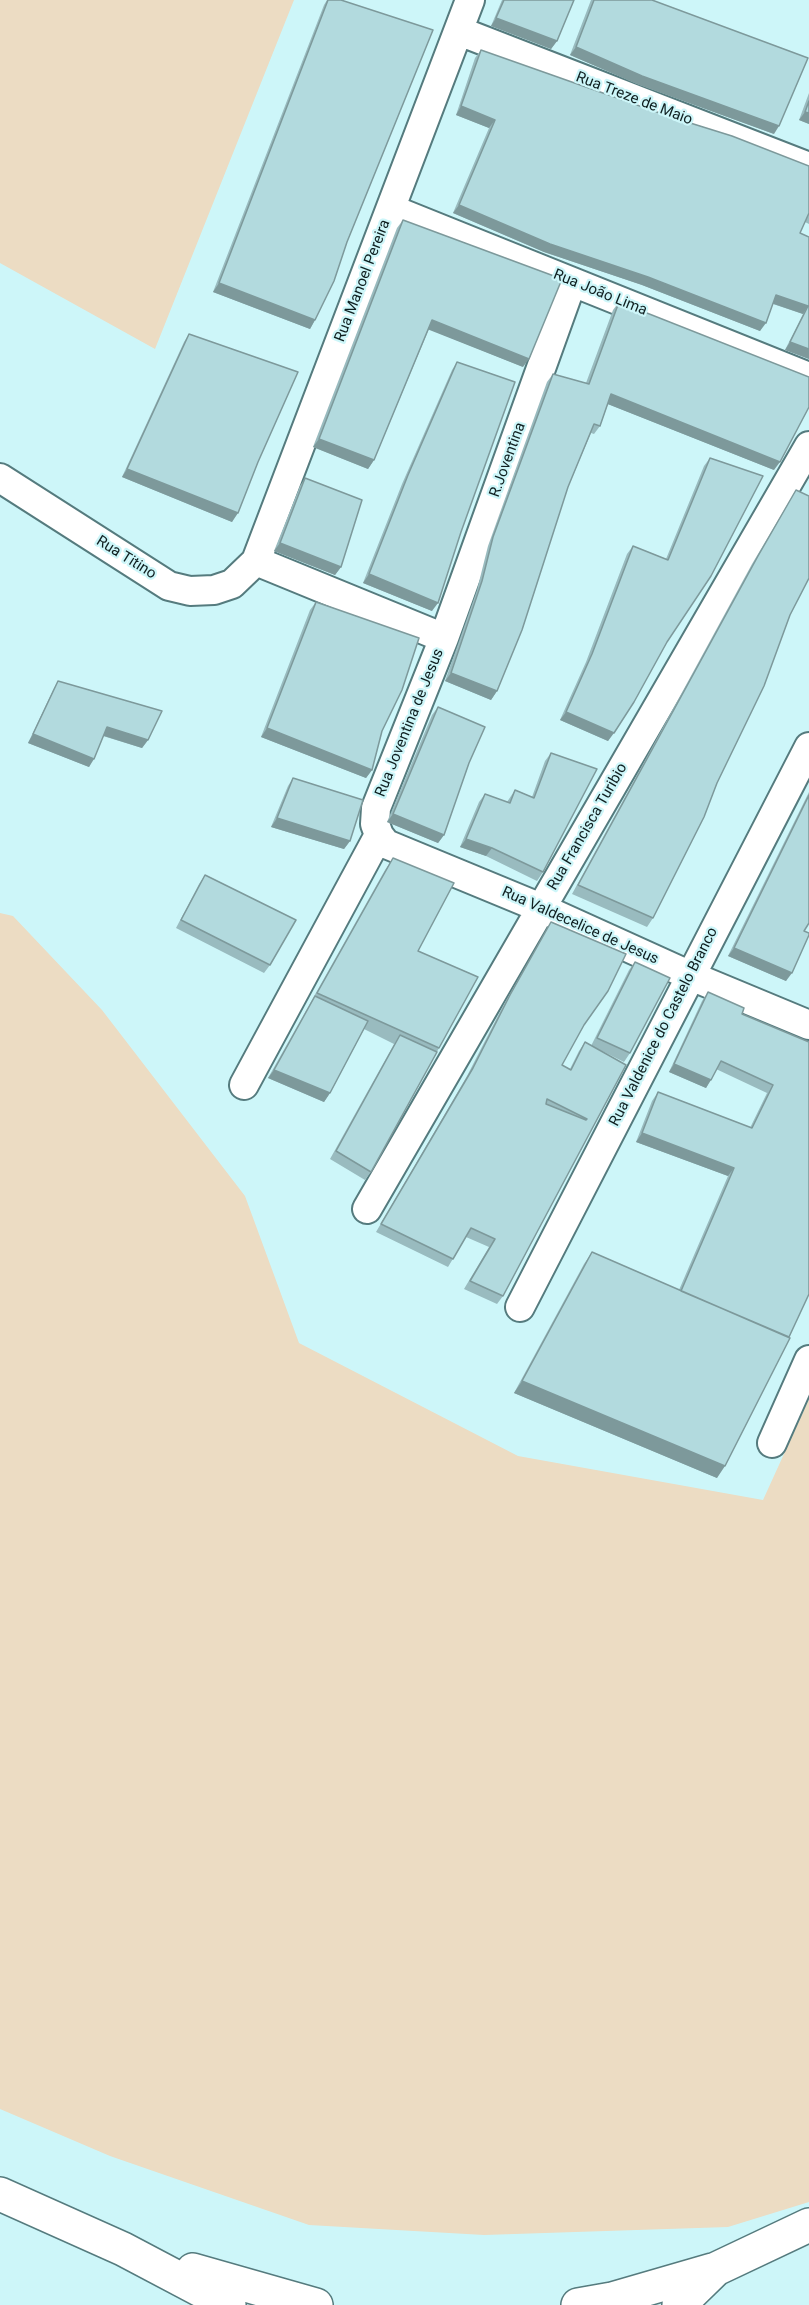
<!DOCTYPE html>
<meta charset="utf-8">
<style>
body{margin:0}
canvas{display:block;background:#cdf6f9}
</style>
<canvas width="809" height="2305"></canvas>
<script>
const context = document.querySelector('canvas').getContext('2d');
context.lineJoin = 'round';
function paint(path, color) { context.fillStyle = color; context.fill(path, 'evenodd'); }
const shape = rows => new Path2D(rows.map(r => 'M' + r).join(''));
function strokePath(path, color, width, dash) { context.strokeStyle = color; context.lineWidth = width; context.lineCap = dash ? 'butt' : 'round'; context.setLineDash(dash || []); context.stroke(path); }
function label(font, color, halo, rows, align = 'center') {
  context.font = font + ' Roboto,sans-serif'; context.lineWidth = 4.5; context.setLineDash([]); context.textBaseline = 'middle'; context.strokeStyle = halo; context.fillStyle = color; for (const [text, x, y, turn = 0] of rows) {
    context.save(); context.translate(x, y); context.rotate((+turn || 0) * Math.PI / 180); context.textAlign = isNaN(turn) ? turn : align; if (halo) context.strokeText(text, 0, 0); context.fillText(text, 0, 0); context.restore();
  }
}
paint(shape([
 [0,0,294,0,155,349,0,263],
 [0,913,13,916,102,1010,245,1196,299,1343,518,1456,763,1500,809,1399,809,2202,728,2227,484,2235,309,2225,110,2156,0,2109]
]), '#ecdcc3');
const street = shape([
 [459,31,809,167],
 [391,209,809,377],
 [572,282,444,638,376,808,375,824,379,835,386,844,541,908,691,976,809,1025],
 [0,478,169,586,190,591,214,590,232,584,256,561,470,0],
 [256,561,444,638],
 [244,1085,379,835],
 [367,1209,809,446],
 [520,1307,809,747],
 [772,1443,809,1360]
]);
const primary = shape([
 [0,2194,123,2249,229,2305],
 [193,2270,316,2305],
 [578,2305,612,2299,712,2270],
 [679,2305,716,2269,809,2225]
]);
strokePath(street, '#557b7e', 32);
strokePath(primary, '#557b7e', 36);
strokePath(street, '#fff', 28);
strokePath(primary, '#fff', 33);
paint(shape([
 [327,0,341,0,315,320,310,329,213,292,324,5],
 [502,0,574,0,557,41,551,49,491,26],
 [591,0,652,0,774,134,637,84,570,55],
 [481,50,809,166,809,224,805,222,800,233,809,237,809,359,785,350,803,314,773,304,760,331,642,285,544,252,453,213,489,128,456,115,475,58],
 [809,93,809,124,799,120],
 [403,220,523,367,429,329,374,460,368,469,313,447,397,228],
 [619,302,774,470,608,404,600,426,594,434,591,433,568,487,497,691,491,700,445,681,477,590,488,546,547,382,553,374,586,383,613,310],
 [189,334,258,462,232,522,122,477,184,342],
 [457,362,432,611,363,583,402,484,452,370],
 [710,458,667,642,608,741,560,720,586,662,627,554,633,546,666,559,704,466],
 [305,478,341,567,335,575,274,551,300,486],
 [796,490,790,615,717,783,653,918,647,927,572,894,752,564],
 [316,602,382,731,372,770,366,778,261,737,310,610],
 [58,681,148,740,142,748,103,736,89,767,28,743,53,690],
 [438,707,469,763,444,835,438,843,387,822,432,715],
 [551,753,543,872,537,881,486,856,460,847,479,802,485,794,507,802,515,790,532,797,545,761],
 [293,778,350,841,344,849,271,827,288,786],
 [809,792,809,923,804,931,786,981,728,956],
 [393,858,418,951,478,977,371,1172,365,1180,330,1159,394,1044,364,1029,330,1093,324,1102,268,1078,385,870],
 [205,875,270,965,264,973,176,928,199,884],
 [551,922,584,1025,562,1065,570,1069,579,1051,585,1042,591,1046,629,970,635,962,630,1053,624,1062,596,1048,626,1065,503,1296,497,1304,464,1289,489,1247,466,1237,448,1267,376,1232,467,1076,504,1004,546,931],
 [708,992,742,1014,809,1042,717,1478,514,1393,584,1264,592,1252,679,1290,728,1176,636,1142,652,1101,658,1092,750,1128,767,1093,716,1069,706,1088,669,1072,702,1001]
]), '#99bbbf');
paint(shape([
 [496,18,557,41,551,49,491,26],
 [576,47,779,126,774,134,637,84,570,55],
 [461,106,495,120,489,128,456,115],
 [805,112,809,113,809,124,799,120],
 [459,205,648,277,766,323,760,331,642,285,544,252,453,213],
 [219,283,315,320,310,329,213,292],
 [776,295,808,306,803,314,771,303],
 [432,320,529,359,523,367,427,329],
 [790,342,809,349,809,359,785,350],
 [611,394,780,462,774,470,605,403],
 [319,439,374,460,368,469,313,447],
 [127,469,238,513,232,522,122,477],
 [280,543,341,567,335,575,274,551],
 [369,574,438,603,432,611,363,583],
 [451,673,497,691,491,700,445,681],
 [566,712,614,733,608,741,560,720],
 [107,727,148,740,142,748,101,735],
 [267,728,372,770,366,778,261,737],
 [33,734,94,759,89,767,28,743],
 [393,814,444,835,438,843,387,822],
 [277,818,350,841,344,849,271,827],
 [466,839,492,848,486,856,460,847],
 [734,948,792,973,786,981,728,956],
 [674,1064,711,1080,706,1088,669,1072],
 [274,1070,330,1093,324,1102,268,1078],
 [642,1133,734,1168,728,1176,636,1142],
 [522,1381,725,1466,717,1478,514,1393]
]), '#7d999b');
const building = shape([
 [328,0,341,0,433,30,347,242,334,281,315,320,219,283,328,0],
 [504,0,574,0,557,41,496,18,504,0],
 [594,0,652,0,808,58,779,126,642,76,576,47,594,0],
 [481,50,671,117,732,136,809,166,809,213,800,233,809,237,809,349,790,342,808,306,776,295,766,323,648,277,550,244,459,205,495,120,461,106,481,50],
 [809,101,809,113,805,112,809,101],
 [403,220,562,279,529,359,432,320,374,460,319,439,403,220],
 [619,302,809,377,809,407,780,462,611,394,600,426,594,424,568,487,522,630,497,691,451,673,482,581,493,537,553,374,589,384,619,302],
 [189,334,298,372,258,462,238,513,127,469,189,334],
 [457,362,515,382,461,532,438,603,369,574,408,475,457,362],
 [710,458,763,476,711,576,667,642,634,702,614,733,566,712,592,654,633,546,668,560,710,458],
 [305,478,362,500,341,567,280,543,305,478],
 [796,490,809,496,809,578,790,615,764,686,717,783,704,817,653,918,578,885,758,556,796,490],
 [316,602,419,638,402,690,382,731,372,770,267,728,316,602],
 [58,681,162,711,148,740,107,727,94,759,33,734,58,681],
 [438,707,485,727,469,763,444,835,393,814,438,707],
 [551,753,597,769,543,872,492,848,466,839,485,794,510,803,515,790,534,798,551,753],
 [293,778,363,800,350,841,277,818,293,778],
 [809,795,809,923,804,931,809,933,809,935,792,973,734,948,809,795],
 [393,858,454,883,418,951,478,977,439,1048,317,993,393,858],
 [205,875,296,920,270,965,181,920,205,875],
 [551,922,626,954,608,991,584,1025,562,1065,571,1070,585,1042,626,1065,503,1296,470,1281,495,1239,471,1228,453,1259,381,1224,473,1068,510,995,551,922],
 [547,1099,587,1119,586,1120,546,1104,547,1099],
 [635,962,670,978,630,1053,597,1038,635,962],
 [708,992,744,1008,742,1014,809,1042,809,1294,789,1337,681,1291,734,1168,642,1133,658,1092,752,1128,773,1085,721,1061,711,1080,674,1064,708,992],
 [315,996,368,1021,330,1093,274,1070,315,996],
 [400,1035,437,1052,371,1172,336,1151,400,1035],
 [592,1252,790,1338,725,1466,522,1381,592,1252]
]);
paint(building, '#b2dade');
strokePath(building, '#7d999b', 1.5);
label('15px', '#0f1f20', '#cdf6f9', [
 ["Rua Treze de Maio",634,99,21],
 ["Rua Manoel Pereira",363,281,-69],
 ["Rua João Lima",600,293,22],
 ["R.Joventina",508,460,-70],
 ["Rua Titino",126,558,32],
 ["Rua Joventina de Jesus",410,723,-68],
 ["Rua Francisca Turibio",588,827,-60],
 ["Rua Valdecelice de Jesus",580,926,24],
 ["Rua Valdenice do Castelo Branco",664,1027,-63]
]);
</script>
